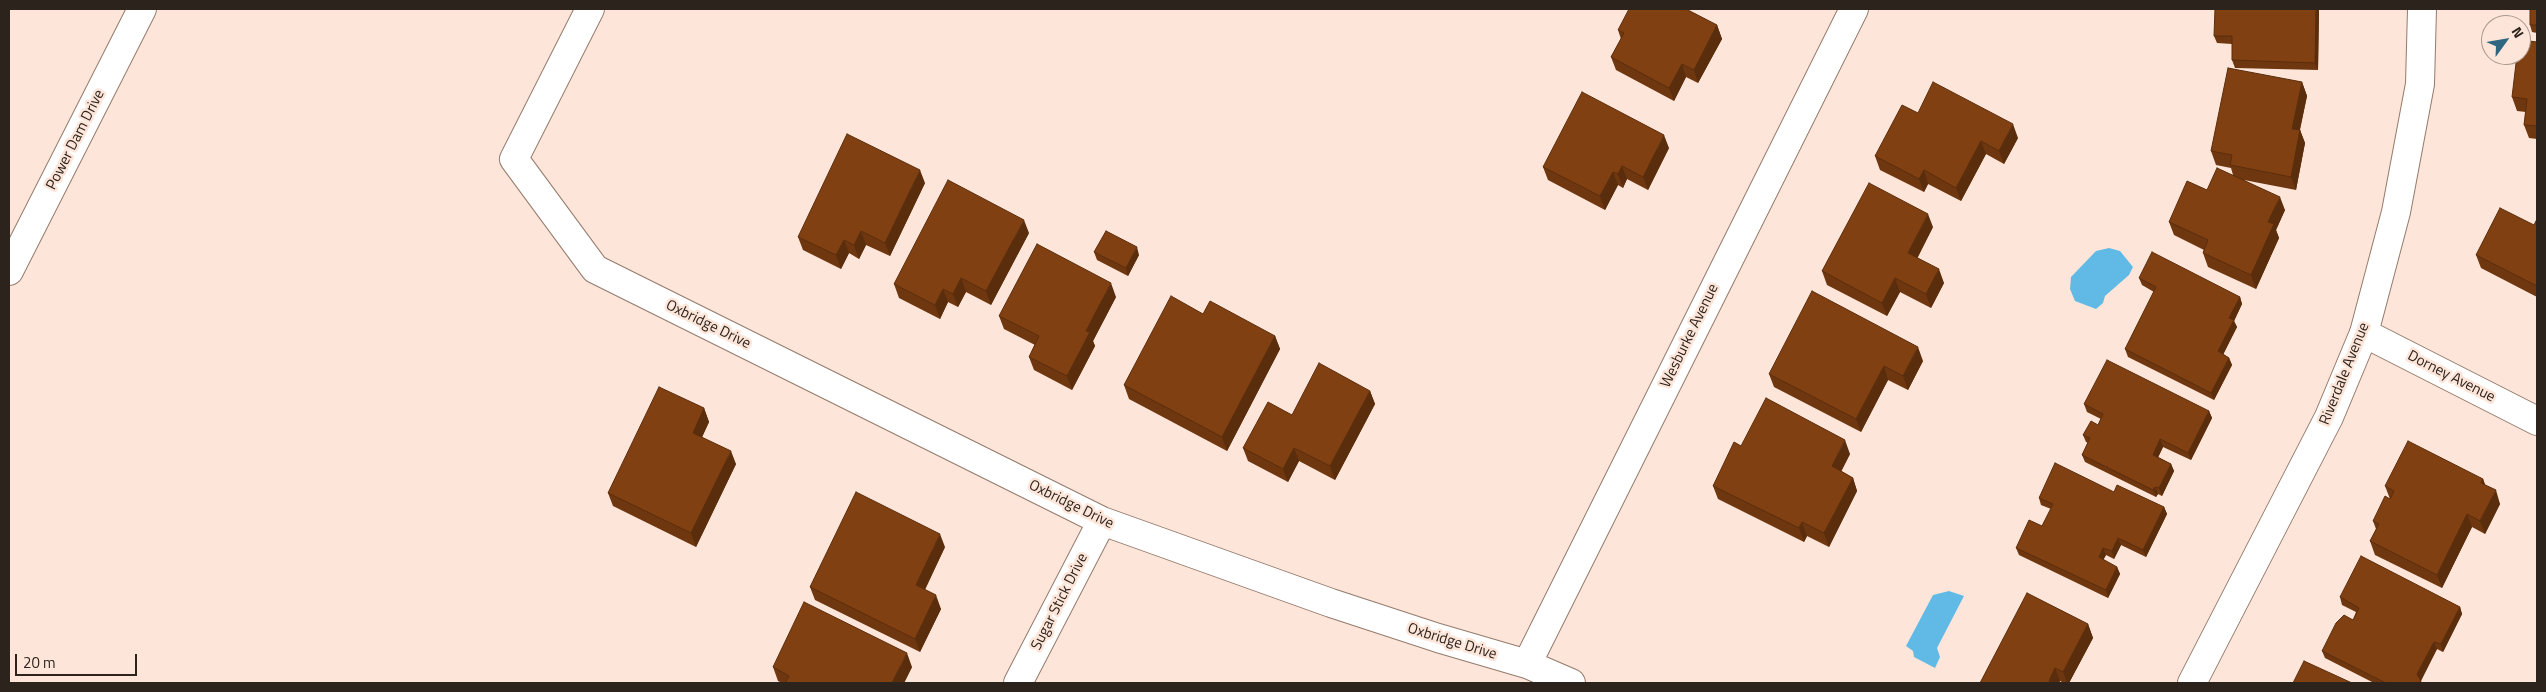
<!DOCTYPE html>
<style>
body{margin:0}
#map{position:relative;width:2546px;height:692px;overflow:hidden;background:#fde6d9;font-family:"Titillium Web",sans-serif}
canvas{display:block}
.frame{position:absolute;inset:0;border:10px solid #2d231d;pointer-events:none}
.north{position:absolute;left:2481px;top:15px;width:50px;height:50px;box-sizing:border-box;background:#fde6d9;border:1px solid #aa988e;border-radius:50%;rotate:58deg;font-size:14px;font-weight:700;line-height:20px;text-align:center;color:#2d231d}
.north::after{content:'';display:block;margin:auto;width:18px;height:22px;background:#2f6781;clip-path:polygon(50% 0,100% 100%,50% 72%,0 100%)}
.scale{position:absolute;left:15px;top:654px;width:122px;height:22px;box-sizing:border-box;border:2px solid #2d231d;border-top:0;padding-left:6px;font-size:15px;line-height:18px;white-space:nowrap;color:#2d231d;-webkit-text-stroke:4px #fde6d9;paint-order:stroke}
</style>
<div id="map">
<canvas width="2546" height="692"></canvas>
<div class="frame"></div>
<div class="north">N</div>
<div class="scale">20 m</div>
</div>
<script>
const context = document.querySelector('canvas').getContext('2d');
context.lineJoin = 'round';
function paint(path, color) { context.fillStyle = color; context.fill(path, 'evenodd'); }
const shape = rows => new Path2D(rows.map(r => 'M' + r).join(''));
function strokePath(path, color, width, dash) { context.strokeStyle = color; context.lineWidth = width; context.lineCap = dash ? 'butt' : 'round'; context.setLineDash(dash || []); context.stroke(path); }
function label(font, color, halo, rows, align = 'center') {
  context.font = font + ' "Titillium Web",sans-serif'; context.lineWidth = 5; context.setLineDash([]); context.textBaseline = 'middle'; context.strokeStyle = halo; context.fillStyle = color; for (const [text, x, y, turn = 0] of rows) {
    context.save(); context.translate(x, y); context.rotate((+turn || 0) * Math.PI / 180); context.textAlign = isNaN(turn) ? turn : align; if (halo) context.strokeText(text, 0, 0); context.fillText(text, 0, 0); context.restore();
  }
}
paint(shape([
 [2109,248,2120,251,2133,267,2129,275,2105,296,2103,303,2096,309,2075,301,2070,289,2071,277,2096,251],
 [1949,591,1964,596,1937,648,1940,657,1935,668,1914,657,1913,651,1906,646,1933,595]
]), '#61bae5');
const street = shape([
 [590,9,514,159,595,269,1102,521,1331,603,1438,638,1527,664,1571,683],
 [2364,333,2537,421],
 [1527,664,1854,9],
 [1018,683,1102,521]
]);
const secondary = shape([
 [9,271,142,9],
 [2192,683,2329,417,2364,333,2396,212,2420,84,2422,9]
]);
strokePath(street, '#947b6d', 30);
strokePath(secondary, '#947b6d', 30);
strokePath(street, '#fff', 28);
strokePath(secondary, '#fff', 28);
paint(shape([
 [2319,9,2318,70,2235,68,2232,60,2232,44,2217,43,2214,36],
 [2537,9,2537,33,2532,32,2530,25],
 [1717,25,1722,39,1698,83,1686,77,1674,101,1616,70,1611,57,1621,39,1618,30],
 [2537,42,2537,139,2529,138,2524,125,2526,112,2517,111,2512,97],
 [2302,82,2307,96,2300,130,2305,143,2296,190,2244,180,2285,210,2276,230,2279,238,2256,289,2208,267,2203,253,2204,250,2174,235,2169,222,2207,190,2233,175,2231,168,2216,165,2211,151],
 [1918,113,2018,138,2004,164,1986,154,1961,201,1928,184,1924,192,1880,170,1875,156],
 [1669,148,1648,190,1627,179,1623,188,1618,185,1605,210,1548,180,1543,167],
 [925,183,890,256,866,245,859,259,849,253,841,269,803,250,798,237],
 [2537,219,2537,297,2481,268,2476,255,2534,225],
 [1933,227,1917,258,1944,283,1931,308,1900,292,1887,316,1827,285,1822,271],
 [1029,233,991,305,966,292,958,307,948,302,940,319,899,298,894,284],
 [1094,252,1139,255,1128,276,1097,260],
 [2139,278,2240,297,2242,304,2234,321,2237,327,2223,354,2229,358,2232,365,2214,400,2128,357,2125,349,2154,292,2142,285],
 [1116,297,1093,341,1095,346,1072,390,1034,370,1029,357,1035,345,1004,329,999,316],
 [1203,314,1275,336,1280,349,1227,451,1129,399,1124,385],
 [1923,361,1908,390,1888,380,1861,432,1774,387,1769,374],
 [1370,391,1375,404,1335,480,1299,461,1288,482,1248,461,1243,448,1292,415],
 [2084,404,2209,411,2212,418,2191,460,2163,447,2158,457,2171,464,2174,471,2162,496,2158,494,2156,497,2085,462,2082,455,2088,443,2086,442,2083,435,2098,425,2101,419,2087,412],
 [704,408,709,422,702,437,736,464,696,547,613,506,608,493],
 [1741,446,1850,454,1841,471,1853,478,1857,491,1829,547,1807,536,1804,542,1718,499,1713,486],
 [2483,479,2485,485,2500,504,2485,534,2472,527,2442,588,2375,555,2370,541,2376,529,2373,521,2390,499,2385,486],
 [2114,492,2164,507,2167,514,2146,557,2121,545,2114,559,2106,555,2103,560,2117,567,2120,574,2108,598,2019,555,2016,548,2042,526,2051,509,2041,505,2039,498],
 [945,547,925,590,941,609,920,652,815,600,810,587],
 [2340,597,2460,607,2462,614,2443,652,2437,649,2421,681,2422,683,2374,683,2325,658,2322,651,2353,620,2356,612,2342,605],
 [2088,624,2093,638,2069,683,2064,683,2060,681,2059,683,1980,683],
 [773,667,912,667,904,683,782,683,778,681]
]), '#6f370f');
paint(shape([
 [2316,9,2319,9,2318,70,2315,63],
 [1717,25,1722,39,1698,83,1694,70],
 [1682,64,1686,77,1674,101,1669,88],
 [2302,82,2307,96,2297,142,2292,129],
 [2013,124,2018,138,2004,164,1999,151],
 [2300,130,2305,143,2296,190,2291,177],
 [1664,135,1669,148,1648,190,1643,177],
 [1981,141,1986,154,1961,201,1956,188],
 [1622,166,1627,179,1623,188,1618,174],
 [920,170,925,183,890,256,885,243],
 [1924,170,1928,184,1924,192,1919,179],
 [1613,172,1618,185,1605,210,1600,196],
 [2280,197,2285,210,2276,230,2279,238,2256,289,2251,275,2268,222],
 [1928,214,1933,227,1913,267,1908,253],
 [1024,220,1029,233,991,305,986,291],
 [861,231,866,245,859,259,854,245],
 [844,240,849,253,841,269,836,255],
 [1137,247,1139,255,1128,276,1126,268],
 [1939,269,1944,283,1931,308,1926,294],
 [961,278,966,292,958,307,953,294],
 [1895,278,1900,292,1887,316,1882,303],
 [1111,283,1116,297,1093,341,1095,346,1072,390,1067,376,1086,331],
 [943,289,948,302,940,319,935,305],
 [2240,297,2242,304,2234,321,2237,327,2221,359,2218,351,2229,318],
 [1275,336,1280,349,1227,451,1222,437],
 [1918,347,1923,361,1908,390,1903,376],
 [2229,358,2232,365,2214,400,2211,393],
 [1884,366,1888,380,1861,432,1856,419],
 [1370,391,1375,404,1335,480,1330,466],
 [704,408,709,422,698,446,693,433],
 [2209,411,2212,418,2191,460,2188,453],
 [2160,439,2163,447,2156,462,2153,455],
 [1845,440,1850,454,1837,480,1832,466],
 [1294,448,1299,461,1288,482,1283,469],
 [731,451,736,464,696,547,691,533],
 [2171,464,2174,471,2162,496,2159,488],
 [1853,478,1857,491,1829,547,1824,533],
 [2483,479,2488,492,2481,483],
 [2155,487,2158,494,2156,497,2153,490],
 [2496,490,2500,504,2485,534,2480,521],
 [2164,507,2167,514,2146,557,2143,550],
 [2467,514,2472,527,2442,588,2437,575],
 [1802,522,1807,536,1804,542,1799,528],
 [940,534,945,547,920,599,916,585],
 [2118,538,2121,545,2114,559,2112,551],
 [2103,548,2106,555,2101,564,2099,557],
 [2117,567,2120,574,2108,598,2106,590],
 [936,595,941,609,920,652,915,639],
 [2460,607,2462,614,2443,652,2441,644],
 [2088,624,2093,638,2069,683,2067,683,2063,672],
 [2434,642,2437,649,2420,682,2417,674],
 [907,653,912,667,904,683,892,683],
 [2055,668,2060,681,2059,683,2050,683,2049,681]
]), '#5a2d0d');
const building = shape([
 [1629,9,1686,9,1717,25,1694,70,1682,64,1669,88,1611,57,1624,33,1618,30,1629,9],
 [2215,9,2316,9,2315,63,2232,60,2232,36,2214,36,2215,9],
 [2530,9,2537,9,2537,25,2530,25,2530,9],
 [2521,40,2537,42,2537,126,2524,125,2527,99,2512,97,2517,55,2521,55,2521,40],
 [2228,68,2302,82,2292,129,2300,130,2291,177,2230,165,2232,155,2211,151,2228,68],
 [1933,82,2013,124,1999,151,1981,141,1956,188,1924,170,1919,179,1875,156,1902,105,1918,113,1933,82],
 [1582,92,1664,135,1643,177,1622,166,1618,174,1613,172,1600,196,1543,167,1582,92],
 [847,134,920,170,885,243,861,231,854,245,844,240,836,255,798,237,847,134],
 [2217,168,2280,197,2268,222,2274,224,2251,275,2203,253,2208,240,2169,222,2187,181,2207,190,2217,168],
 [948,180,1024,220,986,291,961,278,953,294,943,289,935,305,894,284,948,180],
 [1869,183,1928,214,1908,253,1939,269,1926,294,1895,278,1882,303,1822,271,1869,183],
 [2500,208,2534,225,2537,219,2537,286,2476,255,2500,208],
 [1106,231,1137,247,1126,268,1094,252,1106,231],
 [1037,244,1111,283,1086,331,1090,332,1067,376,1029,357,1039,336,999,316,1037,244],
 [2152,252,2240,297,2229,318,2234,320,2218,351,2229,358,2211,393,2125,349,2156,287,2139,278,2152,252],
 [1812,291,1918,347,1903,376,1884,366,1856,419,1769,374,1812,291],
 [1171,296,1203,314,1210,301,1275,336,1222,437,1124,385,1171,296],
 [2107,360,2209,411,2188,453,2160,439,2153,455,2171,464,2159,488,2155,487,2153,490,2082,455,2090,438,2083,435,2091,421,2098,425,2103,414,2084,404,2107,360],
 [1319,363,1370,391,1330,466,1294,448,1283,469,1243,448,1268,402,1292,415,1319,363],
 [659,387,704,408,693,433,731,451,691,533,608,493,659,387],
 [1766,398,1845,440,1832,466,1853,478,1824,533,1802,522,1799,528,1713,486,1734,442,1741,446,1766,398],
 [2408,441,2483,479,2481,483,2496,490,2480,521,2467,514,2437,575,2370,541,2379,524,2373,521,2385,496,2390,499,2394,491,2385,486,2408,441],
 [2055,463,2114,492,2117,485,2164,507,2143,550,2118,538,2112,551,2103,548,2099,557,2117,567,2106,590,2016,548,2029,520,2042,526,2053,504,2039,498,2055,463],
 [856,492,940,534,916,585,936,595,915,639,810,587,856,492],
 [2361,556,2460,607,2441,644,2434,642,2417,674,2421,681,2419,683,2386,683,2322,651,2336,623,2344,615,2353,620,2359,608,2340,597,2361,556],
 [2027,593,2088,624,2063,672,2055,668,2049,681,2053,683,1980,683,2027,593],
 [804,602,907,653,892,683,785,683,789,676,773,667,804,602],
 [2304,661,2352,683,2293,683,2304,661]
]);
paint(building, '#814012');
strokePath(building, '#5a2d0d', 1);
label('15px', '#2d231d', '#fde6d9', [
 ["Power Dam Drive",76,140,-63],
 ["Oxbridge Drive",708,325,26],
 ["Wesburke Avenue",1690,336,-64],
 ["Riverdale Avenue",2345,374,-68],
 ["Dorney Avenue",2451,377,27],
 ["Oxbridge Drive",1071,505,26],
 ["Sugar Stick Drive",1060,602,-63],
 ["Oxbridge Drive",1452,642,17]
]);
</script>
